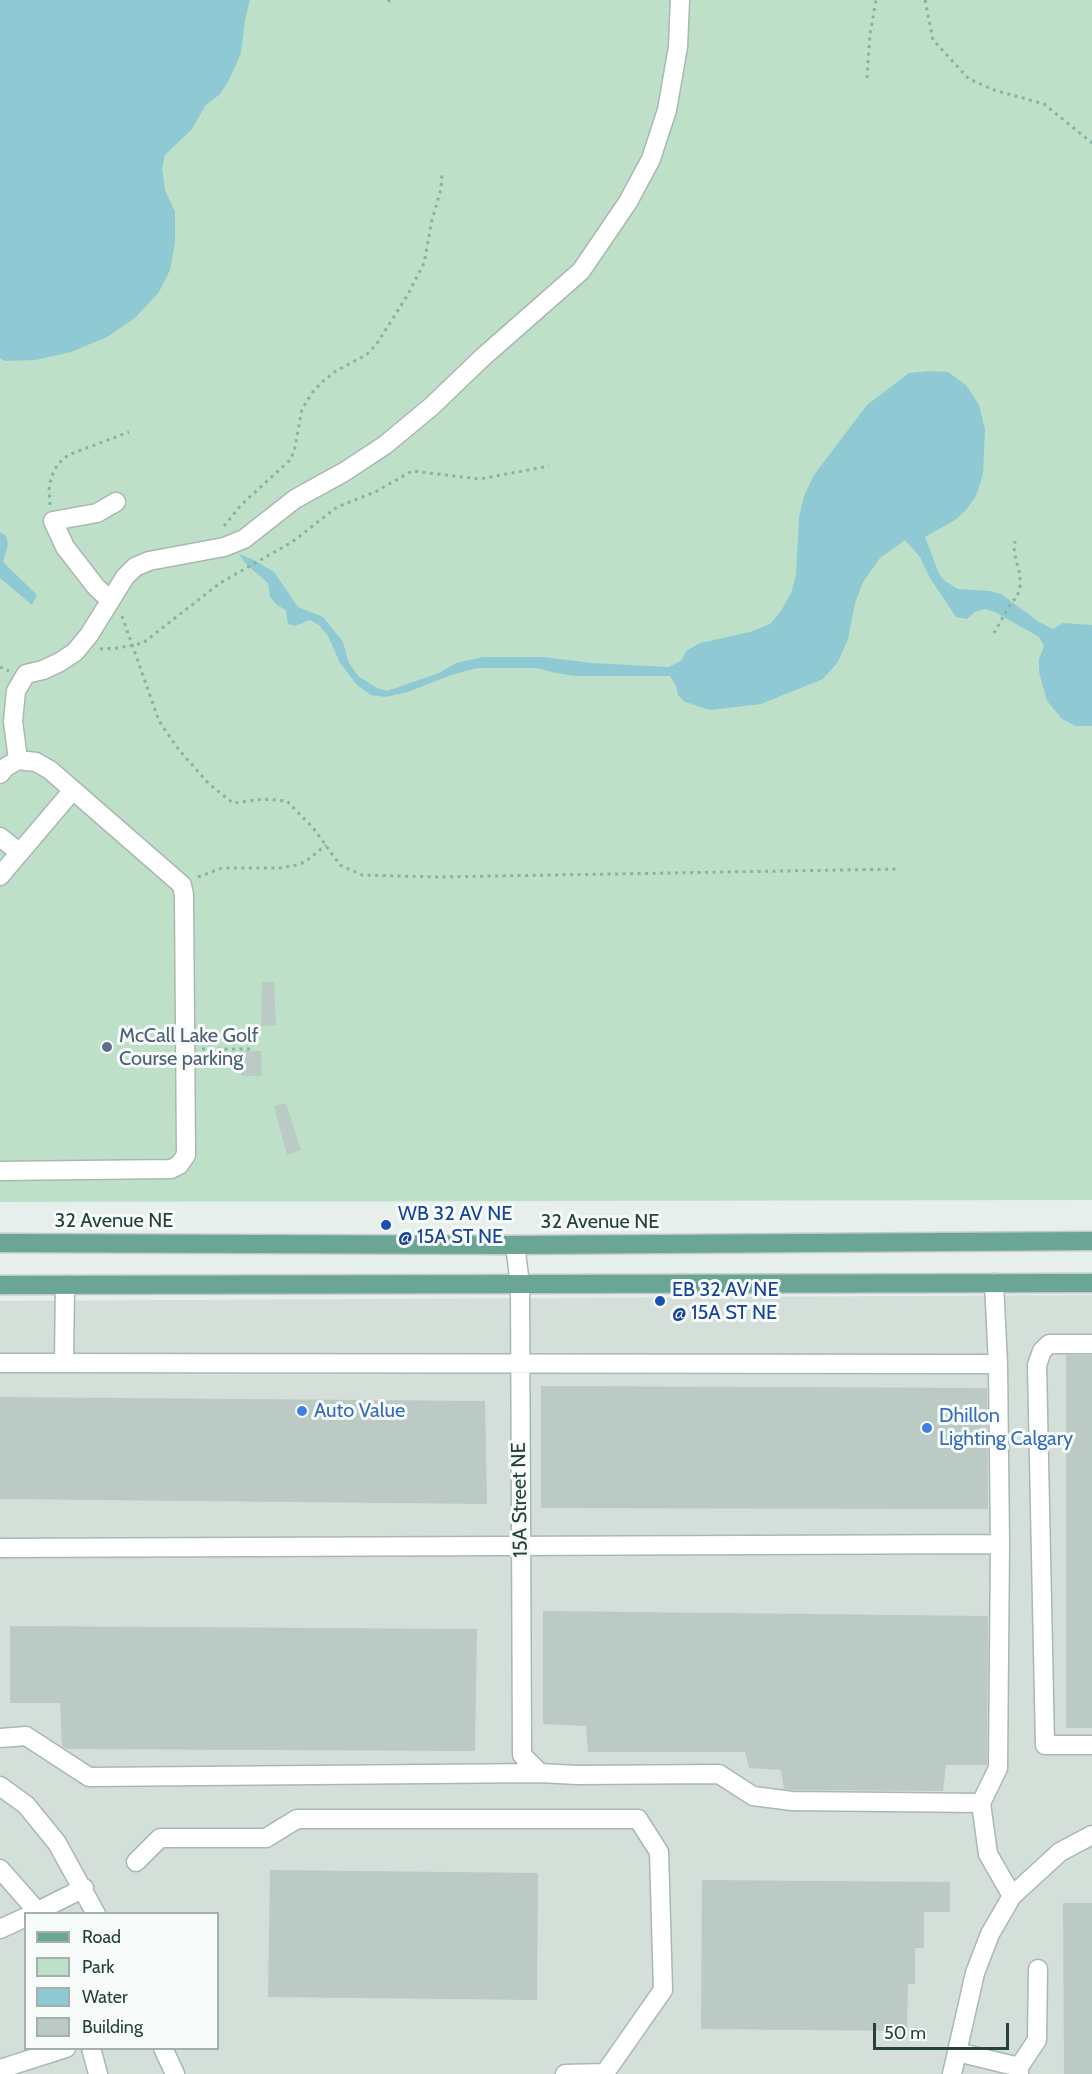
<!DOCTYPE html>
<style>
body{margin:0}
#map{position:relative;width:1092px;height:2074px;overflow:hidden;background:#e6efeb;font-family:Cabin,sans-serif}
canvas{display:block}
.legend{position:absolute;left:24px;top:1912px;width:195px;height:138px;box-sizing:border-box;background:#f7fbf9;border:2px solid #a3b1ad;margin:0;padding:8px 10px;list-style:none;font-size:18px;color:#24423a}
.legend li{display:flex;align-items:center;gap:12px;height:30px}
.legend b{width:30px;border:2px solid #a3b1ad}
.scale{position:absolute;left:873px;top:2023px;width:136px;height:27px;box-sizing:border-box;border:3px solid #24423a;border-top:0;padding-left:8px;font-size:18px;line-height:21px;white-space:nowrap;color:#24423a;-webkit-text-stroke:4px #f7fbf9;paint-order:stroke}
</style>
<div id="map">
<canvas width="1092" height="2074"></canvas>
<ul class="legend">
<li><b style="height:8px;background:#6aa596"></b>Road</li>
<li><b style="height:16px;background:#bfe0c8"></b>Park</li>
<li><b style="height:16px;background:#8ec9d4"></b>Water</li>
<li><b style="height:16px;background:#bbcac4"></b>Building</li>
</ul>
<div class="scale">50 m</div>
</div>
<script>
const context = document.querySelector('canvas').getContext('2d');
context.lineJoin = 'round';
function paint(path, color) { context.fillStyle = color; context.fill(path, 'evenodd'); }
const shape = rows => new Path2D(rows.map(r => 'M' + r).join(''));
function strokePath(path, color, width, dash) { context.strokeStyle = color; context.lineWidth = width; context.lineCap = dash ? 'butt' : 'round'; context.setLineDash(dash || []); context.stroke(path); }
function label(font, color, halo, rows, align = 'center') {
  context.font = font + ' Cabin,sans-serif'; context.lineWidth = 6; context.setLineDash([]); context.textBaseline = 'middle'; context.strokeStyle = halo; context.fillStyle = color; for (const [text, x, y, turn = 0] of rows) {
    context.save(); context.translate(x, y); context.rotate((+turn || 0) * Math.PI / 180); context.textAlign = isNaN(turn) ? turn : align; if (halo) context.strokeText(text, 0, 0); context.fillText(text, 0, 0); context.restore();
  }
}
paint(shape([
 [1092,1295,1092,2074,0,2074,0,1301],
 [26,1914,218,1914,218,2048,26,2048]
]), '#d4dfda');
paint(shape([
 [0,0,1092,0,1092,1200,0,1202]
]), '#bfe0c8');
paint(shape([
 [0,0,250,0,245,20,241,53,230,78,220,94,205,106,192,129,165,155,162,169,165,190,175,212,175,243,170,270,159,292,135,318,107,337,71,352,36,360,5,361,0,358],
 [930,371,948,372,966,385,979,405,985,430,983,474,976,496,966,510,955,520,925,537,939,574,945,581,958,589,990,591,1001,594,1039,622,1053,629,1063,623,1092,625,1092,726,1076,726,1062,719,1047,701,1039,672,1039,659,1044,646,1039,637,995,612,985,609,975,612,967,619,956,617,930,578,920,557,905,540,880,558,863,582,855,603,848,639,838,662,823,679,761,704,710,710,685,702,678,695,676,686,670,676,575,676,556,673,536,668,477,668,451,675,408,692,385,697,371,695,357,685,340,663,328,636,319,625,310,620,295,626,288,624,286,610,277,605,270,597,268,583,245,563,239,554,254,560,274,572,298,607,323,617,343,642,348,661,358,676,377,688,387,691,439,673,456,663,483,657,543,657,592,663,669,667,682,660,686,651,700,643,750,632,770,624,781,611,791,593,796,575,799,517,804,496,814,475,867,405,909,373],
 [0,532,6,536,8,544,3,562,37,595,32,605,0,578]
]), '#8ec9d4');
paint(shape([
 [262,982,274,982,276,1025,261,1026],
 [241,1051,261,1051,262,1076,241,1076],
 [286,1103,301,1150,287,1155,274,1106],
 [1066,1355,1092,1355,1092,1728,1066,1728],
 [541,1386,987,1388,988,1509,541,1508],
 [0,1397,485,1401,487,1504,0,1499],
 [543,1611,988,1616,987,1765,946,1765,943,1791,793,1790,784,1789,781,1770,749,1768,745,1752,588,1752,586,1726,543,1724],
 [10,1626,477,1629,475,1751,67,1749,62,1746,60,1703,10,1703],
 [270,1870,538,1873,537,2000,268,1997],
 [702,1880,950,1882,950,1912,924,1912,924,1948,915,1948,915,1984,908,1984,907,2031,701,2029],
 [1063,1903,1092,1903,1092,2074,1064,2074]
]), '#bbcac4');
const minor = shape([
 [110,600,96,587,65,547,53,521,97,513,116,502],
 [18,760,13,721,16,691,26,674,43,670,60,662,75,652,89,635,125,577,135,567,149,561,224,547,244,539,295,499,344,472,385,445,432,406,483,357,581,271,628,202,651,159,667,110,678,47,680,0],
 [0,774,6,767,18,760,36,762,50,770,182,885,184,895,186,1155,179,1165,171,1169,0,1171],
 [0,837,20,853],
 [0,876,73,790],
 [515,1245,520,1284,522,1755,540,1773,577,1775,719,1774,753,1796,792,1801,981,1803,988,1854,1012,1896],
 [1092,1344,1049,1344,1042,1351,1037,1365,1045,1745,1092,1745],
 [64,1362,65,1285],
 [0,1363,998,1364,994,1283],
 [0,1548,1000,1544],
 [0,1738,26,1736,89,1777,540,1773],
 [0,1786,26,1805,57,1843,96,1914],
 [981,1803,998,1768,1000,1544,998,1364],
 [136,1862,160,1838,266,1838,297,1819,638,1819,659,1852,663,1990,605,2073,565,2074],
 [0,1869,37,1911],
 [32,1914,84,1888],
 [0,1929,26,1917],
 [91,2048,98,2074],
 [163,2048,175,2074],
 [957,2052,1019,2067,1019,2074],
 [1019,2067,1037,2040,1038,1969],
 [0,2069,66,2048],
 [952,2074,975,1973,990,1934,1012,1896,1060,1852,1092,1835]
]);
const major = shape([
 [0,1243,515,1245,1092,1241],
 [0,1285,1092,1283]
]);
strokePath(minor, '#a8b8b2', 21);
strokePath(major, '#c2cac8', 21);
strokePath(shape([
 [389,0,389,2],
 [925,0,933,40,969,79,994,90,1044,104,1092,143],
 [867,78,870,34,876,0],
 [50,505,49,486,53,473,58,464,68,455,129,432],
 [224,526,241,505,289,461,294,452,302,409,312,393,322,382,336,371,366,355,376,345,407,296,424,263,432,220,441,189,442,172],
 [122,616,159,721,179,750,209,784,233,803,263,799,287,801,314,829,340,865,362,875,438,877,900,869],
 [994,633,1011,603,1017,597,1020,586,1020,575,1014,552,1015,541],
 [100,649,118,648,143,643,220,583,292,542,337,507,375,492,412,471,480,479,549,466],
 [0,667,9,671],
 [198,877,222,868,280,868,293,866,305,862,326,845],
 [202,1049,253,1049]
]), '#86b3a5', 3, [3, 4.5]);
strokePath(minor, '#fff', 18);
strokePath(major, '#6aa596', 18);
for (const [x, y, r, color] of [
 [107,1047,6,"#5c6f8a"],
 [386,1225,6,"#1a4fb4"],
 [660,1301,6,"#1a4fb4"],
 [302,1411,6,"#3f7fe0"],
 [927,1428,6,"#3f7fe0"]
]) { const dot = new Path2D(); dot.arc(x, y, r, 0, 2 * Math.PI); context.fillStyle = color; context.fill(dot); strokePath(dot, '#f7fbf9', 2); }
label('20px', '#4e5e75', '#f7fbf9', [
 ["McCall Lake Golf",119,1036],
 ["Course parking",119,1059]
], 'left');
label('20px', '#164399', '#f7fbf9', [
 ["WB 32 AV NE",398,1214],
 ["@ 15A ST NE",398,1237],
 ["EB 32 AV NE",672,1290],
 ["@ 15A ST NE",672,1313]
], 'left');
label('20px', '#24423a', '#f7fbf9', [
 ["32 Avenue NE",114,1221],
 ["32 Avenue NE",600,1222],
 ["15A Street NE",520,1500,-91]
]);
label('20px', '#366cbe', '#f7fbf9', [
 ["Auto Value",314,1411],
 ["Dhillon",939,1416],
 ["Lighting Calgary",939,1439]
], 'left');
</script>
